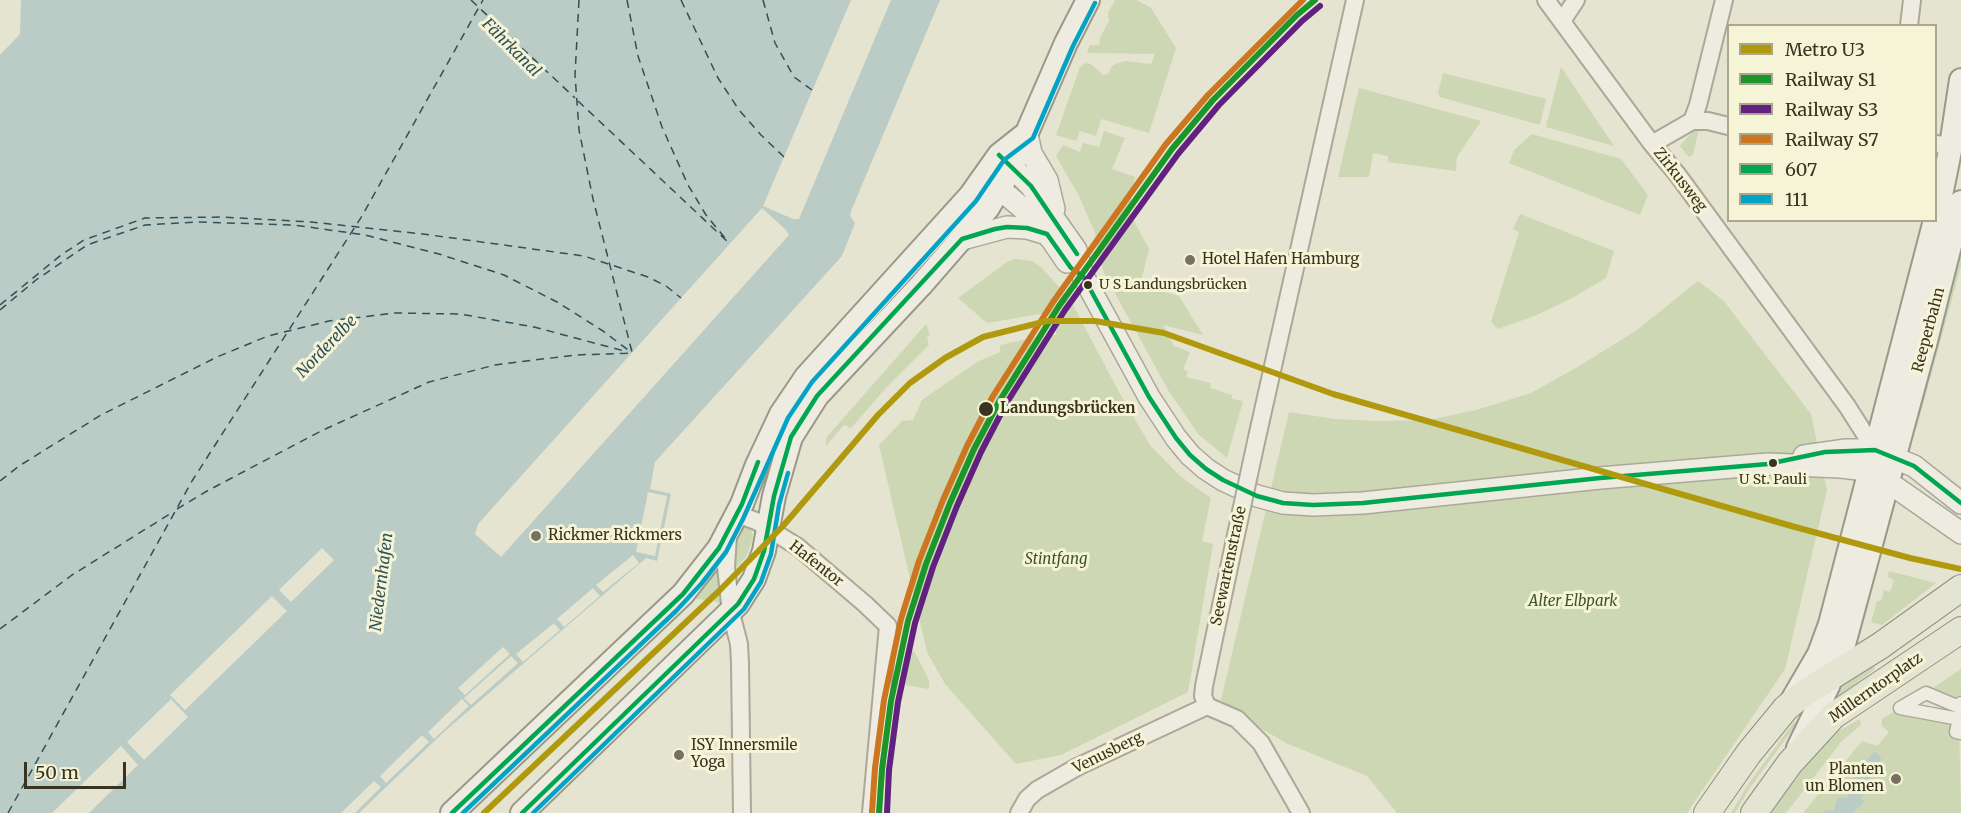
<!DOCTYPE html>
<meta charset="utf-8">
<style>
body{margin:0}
#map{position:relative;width:1961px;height:813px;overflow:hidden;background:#e5e4d0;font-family:Merriweather,serif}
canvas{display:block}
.legend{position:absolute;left:1727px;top:24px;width:210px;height:198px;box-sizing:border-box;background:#f5f4d7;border:2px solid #aaa78e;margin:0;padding:8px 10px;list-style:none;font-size:18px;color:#3a3320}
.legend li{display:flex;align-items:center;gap:12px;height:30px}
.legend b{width:30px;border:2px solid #aaa78e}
.scale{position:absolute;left:24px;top:762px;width:102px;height:27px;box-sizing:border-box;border:3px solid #3a3320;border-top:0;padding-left:8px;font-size:18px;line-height:21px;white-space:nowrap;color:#3a3320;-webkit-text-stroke:4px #f5f4d7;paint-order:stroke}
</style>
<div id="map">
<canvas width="1961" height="813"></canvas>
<ul class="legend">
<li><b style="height:8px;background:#b0990d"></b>Metro U3</li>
<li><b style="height:8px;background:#1a962b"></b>Railway S1</li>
<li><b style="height:8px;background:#622181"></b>Railway S3</li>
<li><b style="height:8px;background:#cc7720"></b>Railway S7</li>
<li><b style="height:8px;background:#00a651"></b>607</li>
<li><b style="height:8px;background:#03a3c5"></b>111</li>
</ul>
<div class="scale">50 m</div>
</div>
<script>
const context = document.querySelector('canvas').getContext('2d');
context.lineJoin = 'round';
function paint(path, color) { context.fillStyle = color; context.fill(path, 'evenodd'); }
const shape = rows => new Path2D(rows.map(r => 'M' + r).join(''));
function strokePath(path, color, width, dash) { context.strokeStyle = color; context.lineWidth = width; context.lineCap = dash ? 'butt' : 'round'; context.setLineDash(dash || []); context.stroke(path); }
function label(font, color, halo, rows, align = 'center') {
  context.font = font + ' Merriweather,serif'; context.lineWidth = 6; context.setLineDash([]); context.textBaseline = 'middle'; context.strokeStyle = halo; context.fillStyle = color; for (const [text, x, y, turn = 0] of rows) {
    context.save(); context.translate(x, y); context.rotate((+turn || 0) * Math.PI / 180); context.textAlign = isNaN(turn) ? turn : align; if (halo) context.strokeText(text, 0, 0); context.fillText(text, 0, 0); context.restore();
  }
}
paint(shape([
 [1115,0,1137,0,1151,8,1176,48,1149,133,1101,119,1096,136,1080,131,1076,141,1056,135,1080,67,1085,63,1091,64,1103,75,1108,74,1112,66,1118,63,1126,61,1151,64,1155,54,1087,53,1090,45,1099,45,1100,38,1109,21,1108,13],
 [1561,67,1614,146,1546,127],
 [1443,73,1546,99,1540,125,1440,97,1438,92],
 [1359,88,1481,121,1457,157,1456,171,1388,162,1388,156,1373,153,1369,177,1338,177],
 [1699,129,1693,155,1689,157,1680,146,1692,132],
 [1104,131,1125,138,1112,169,1135,177,1129,212,1149,249,1140,285,1179,296,1203,335,1163,325,1174,346,1190,352,1183,370,1188,371,1186,377,1211,383,1210,388,1232,395,1232,399,1243,401,1227,458,1199,435,1168,390,1105,275,1098,256,1095,233,1079,196,1056,156,1063,145,1080,152,1083,143,1099,147],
 [1532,134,1621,159,1648,195,1640,215,1509,163,1514,150],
 [1520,214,1614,251,1606,278,1574,297,1537,315,1498,329,1491,322,1519,232,1513,229],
 [1961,234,1961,266,1917,427,1911,424],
 [1015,259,1032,261,1042,268,1060,288,1074,307,1119,392,1150,445,1181,477,1211,498,1202,541,1213,544,1188,692,1061,755,1016,764,945,684,927,652,879,445,902,421,913,420,922,400,977,362,1000,352,1000,345,1041,336,1057,335,1046,313,987,323,958,298,1007,262],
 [1698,281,1723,300,1811,414,1827,490,1785,669,1687,813,1397,813,1367,776,1288,744,1248,721,1221,700,1289,412,1335,419,1377,421,1429,420,1476,410,1531,393,1581,365,1637,330],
 [926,324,930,335,927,337,929,345,885,389,851,428,844,425,826,446,826,438],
 [744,525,751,527,753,538,747,556,732,572,732,557],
 [718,563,726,606,714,601,690,598],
 [1889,571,1936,583,1882,625,1871,622,1877,601,1881,601,1884,590,1890,592,1894,580,1888,577],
 [909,651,914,651,929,680,929,689,905,685,907,653],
 [1873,665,1875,669,1833,701,1838,686],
 [1961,669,1961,703,1926,693],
 [1900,708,1959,719,1961,813,1803,813,1862,741,1877,746,1889,732,1882,726,1882,719],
 [1860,719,1861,725,1842,741,1786,813,1770,813,1817,751,1837,732],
 [1798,722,1749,789,1735,813,1731,813,1747,786,1793,723]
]), '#cdd7b3');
paint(shape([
 [21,0,940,0,851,211,850,216,855,223,842,256,655,462,650,489,671,494,657,561,646,558,445,731,359,813,0,813,0,55,20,34],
 [1875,751,1882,760,1875,765,1878,771,1870,775,1873,782,1866,786,1869,792,1861,797,1864,802,1853,813,1822,813,1826,810,1834,811,1837,798,1846,798,1848,796,1859,768]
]), '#baccc5');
paint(shape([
 [851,0,891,0,799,219,793,219,763,206],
 [762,208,786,230,789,235,501,557,475,534,478,524],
 [648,492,667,496,655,556,636,552],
 [322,548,334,560,291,602,279,590],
 [633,555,639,563,603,592,596,585],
 [593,588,600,596,564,627,557,619],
 [272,596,287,611,185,710,170,695],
 [554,623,560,630,523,662,516,654],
 [503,647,510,654,465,695,458,688],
 [511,656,518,663,471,705,464,698],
 [171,699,188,717,144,760,127,742],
 [462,699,469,706,434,739,428,732],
 [422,735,429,742,386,783,380,776],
 [121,746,138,765,89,813,52,813],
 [374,781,381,787,355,813,341,813]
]), '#e5e4d0');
strokePath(shape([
 [471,0,575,98],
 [579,0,575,75,579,130,593,199,632,352],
 [627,0,638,56,662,127,688,185,706,215,725,238],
 [681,0,718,78,739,110,761,135,784,157],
 [763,0,775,43,794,77,812,90],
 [578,101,730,244],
 [0,305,61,255,84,240,145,218,222,217,311,222,423,234,584,256,648,277,666,286,681,298],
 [0,310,36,280,87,245,145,225,196,222,294,225,365,235,439,254,504,275,557,302,603,331,632,353],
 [0,481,19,466,101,415,217,357,268,336,329,321,394,313,460,314,534,327,628,352],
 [177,509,207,491,321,431,429,382,495,365,575,355,632,353],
 [0,629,72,575,173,512],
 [8,813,192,481,362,216,483,0]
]), '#305159', 1.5, [8, 6]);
const pedestrian = shape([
 [1961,703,1959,707,1926,693,1900,708,1959,719,1956,732,1961,733]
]);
const minor = shape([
 [1546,0,1652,144,1677,174,1847,406,1875,450],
 [1562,21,1576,0],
 [1909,26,1912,0],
 [1692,121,1708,121,1728,126],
 [1652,144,1692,121,1698,105,1724,0],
 [1936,144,1951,146],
 [1256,442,1355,0],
 [736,516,745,517,756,521,798,547,865,604,888,626,871,813],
 [728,536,726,567,731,613,739,644,740,663,742,813],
 [1207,706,1203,696,1204,686,1234,544],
 [1207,706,1237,719,1261,743,1301,813],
 [1019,813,1027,799,1037,790,1077,767,1207,706]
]);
const tertiary = shape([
 [1027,134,1031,153,1047,180,1054,209],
 [1000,155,1031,186,1076,250,1083,276,1149,397,1176,438,1190,455,1206,469,1223,480,1257,496,1283,503,1313,505,1363,503,1600,478,1768,464,1841,467,1858,469,1888,482,1961,533],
 [988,179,1027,212,1052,240,1067,262],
 [962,239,1007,227,1027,228,1047,234],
 [1804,456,1846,450,1875,450,1914,466,1961,503]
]);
const secondary = shape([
 [1936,220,1951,146,1961,80],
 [1791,702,1819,654,1830,624,1935,220],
 [1798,748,1828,686,1843,648,1927,337,1961,202],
 [452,813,683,594,719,548,742,504,757,465,781,414,806,377,951,217,970,196,999,155,1023,136],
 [522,813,738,604,754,579,764,551,774,496,791,437,817,396,922,284,988,208,1012,167,1066,43,1088,0]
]);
const primary = shape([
 [1707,813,1749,753,1786,708,1803,694,1880,646,1961,588],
 [1754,813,1790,763,1833,716,1961,630]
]);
strokePath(pedestrian, '#aba898', 15);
strokePath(minor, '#aba898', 20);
strokePath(tertiary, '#aba898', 24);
strokePath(secondary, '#9a9888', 26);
strokePath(primary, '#908e7f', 28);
strokePath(pedestrian, '#eeece1', 12);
strokePath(minor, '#eeece1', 16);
strokePath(tertiary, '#eeece1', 21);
strokePath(secondary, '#eeece1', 22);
strokePath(primary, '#e4e4d3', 26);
const minorBridge = shape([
 [1234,544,1256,442]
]);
strokePath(minorBridge, '#aba898', 20, []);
strokePath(minorBridge, '#eeece1', 16);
strokePath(shape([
 [999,155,1031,186,1077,254],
 [452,813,683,594,719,548,742,504,758,462],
 [522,813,738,604,754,579,764,551,774,496,791,437,817,396,962,239,995,229,1007,227,1027,228,1047,234,1071,268,1083,276,1149,397,1176,438,1190,455,1206,469,1223,480,1257,496,1283,503,1313,505,1363,503,1600,478,1768,464,1825,452,1875,450,1914,466,1961,503]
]), '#00a651', 4.5);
strokePath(shape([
 [463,813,676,611,702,583,726,552,743,519,788,418,812,382,976,201,1004,160,1033,138,1073,46,1095,3],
 [533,813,744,609,761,582,771,554,779,505,788,473]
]), '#03a3c5', 4.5);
strokePath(shape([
 [879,813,882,769,891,701,908,621,926,564,950,503,974,449,1000,400,1059,306,1172,149,1213,100,1297,15,1315,0]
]), '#1a962b', 6);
strokePath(shape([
 [887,813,889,770,898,702,915,623,933,567,957,506,981,452,1006,404,1065,310,1178,154,1219,105,1302,21,1320,6]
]), '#622181', 6);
strokePath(shape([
 [872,812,875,768,884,700,901,619,919,561,943,500,967,446,993,396,1053,302,1166,144,1208,95,1303,0]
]), '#cc7720', 6);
strokePath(shape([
 [484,813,719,591,783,526,878,415,910,383,945,358,983,337,1047,321,1095,321,1164,333,1333,394,1795,527,1910,558,1961,569]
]), '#b0990d', 6);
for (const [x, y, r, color] of [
 [1190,260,6,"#76715e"],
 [1088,285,5,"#3a3320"],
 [986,409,8,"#3a3320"],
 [1773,463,5,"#3a3320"],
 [536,536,6,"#76715e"],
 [679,755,6,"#76715e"],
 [1896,779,6,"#76715e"]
]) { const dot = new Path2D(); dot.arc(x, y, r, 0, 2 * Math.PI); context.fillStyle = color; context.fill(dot); strokePath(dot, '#f5f4d7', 2); }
label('14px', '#3a3320', '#f5f4d7', [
 ["U S Landungsbrücken",1099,285],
 ["U St. Pauli",1773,480,"center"]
], 'left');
label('15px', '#3a3320', '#f5f4d7', [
 ["Zirkusweg",1680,180,52],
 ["Reeperbahn",1929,330,-75],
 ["Hafentor",816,564,38],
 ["Seewartenstraße",1229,566,-78],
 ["Millerntorplatz",1876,688,-35],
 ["Venusberg",1108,753,-26]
]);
label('15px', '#3a3320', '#f5f4d7', [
 ["Hotel Hafen Hamburg",1202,260],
 ["Rickmer Rickmers",548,536],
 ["ISY Innersmile",691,746],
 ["Yoga",691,763],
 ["Planten",1884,770,"right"],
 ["un Blomen",1884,787,"right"]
], 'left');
label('bold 15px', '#3a3320', '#f5f4d7', [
 ["Landungsbrücken",1000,409]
], 'left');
label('italic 15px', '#3e5627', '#f5f4d7', [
 ["Stintfang",1056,560],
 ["Alter Elbpark",1573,602]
]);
label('italic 16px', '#305159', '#f5f4d7', [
 ["Fährkanal",511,48,45],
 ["Norderelbe",327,347,-46],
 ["Niedernhafen",382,582,-83]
]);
</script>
